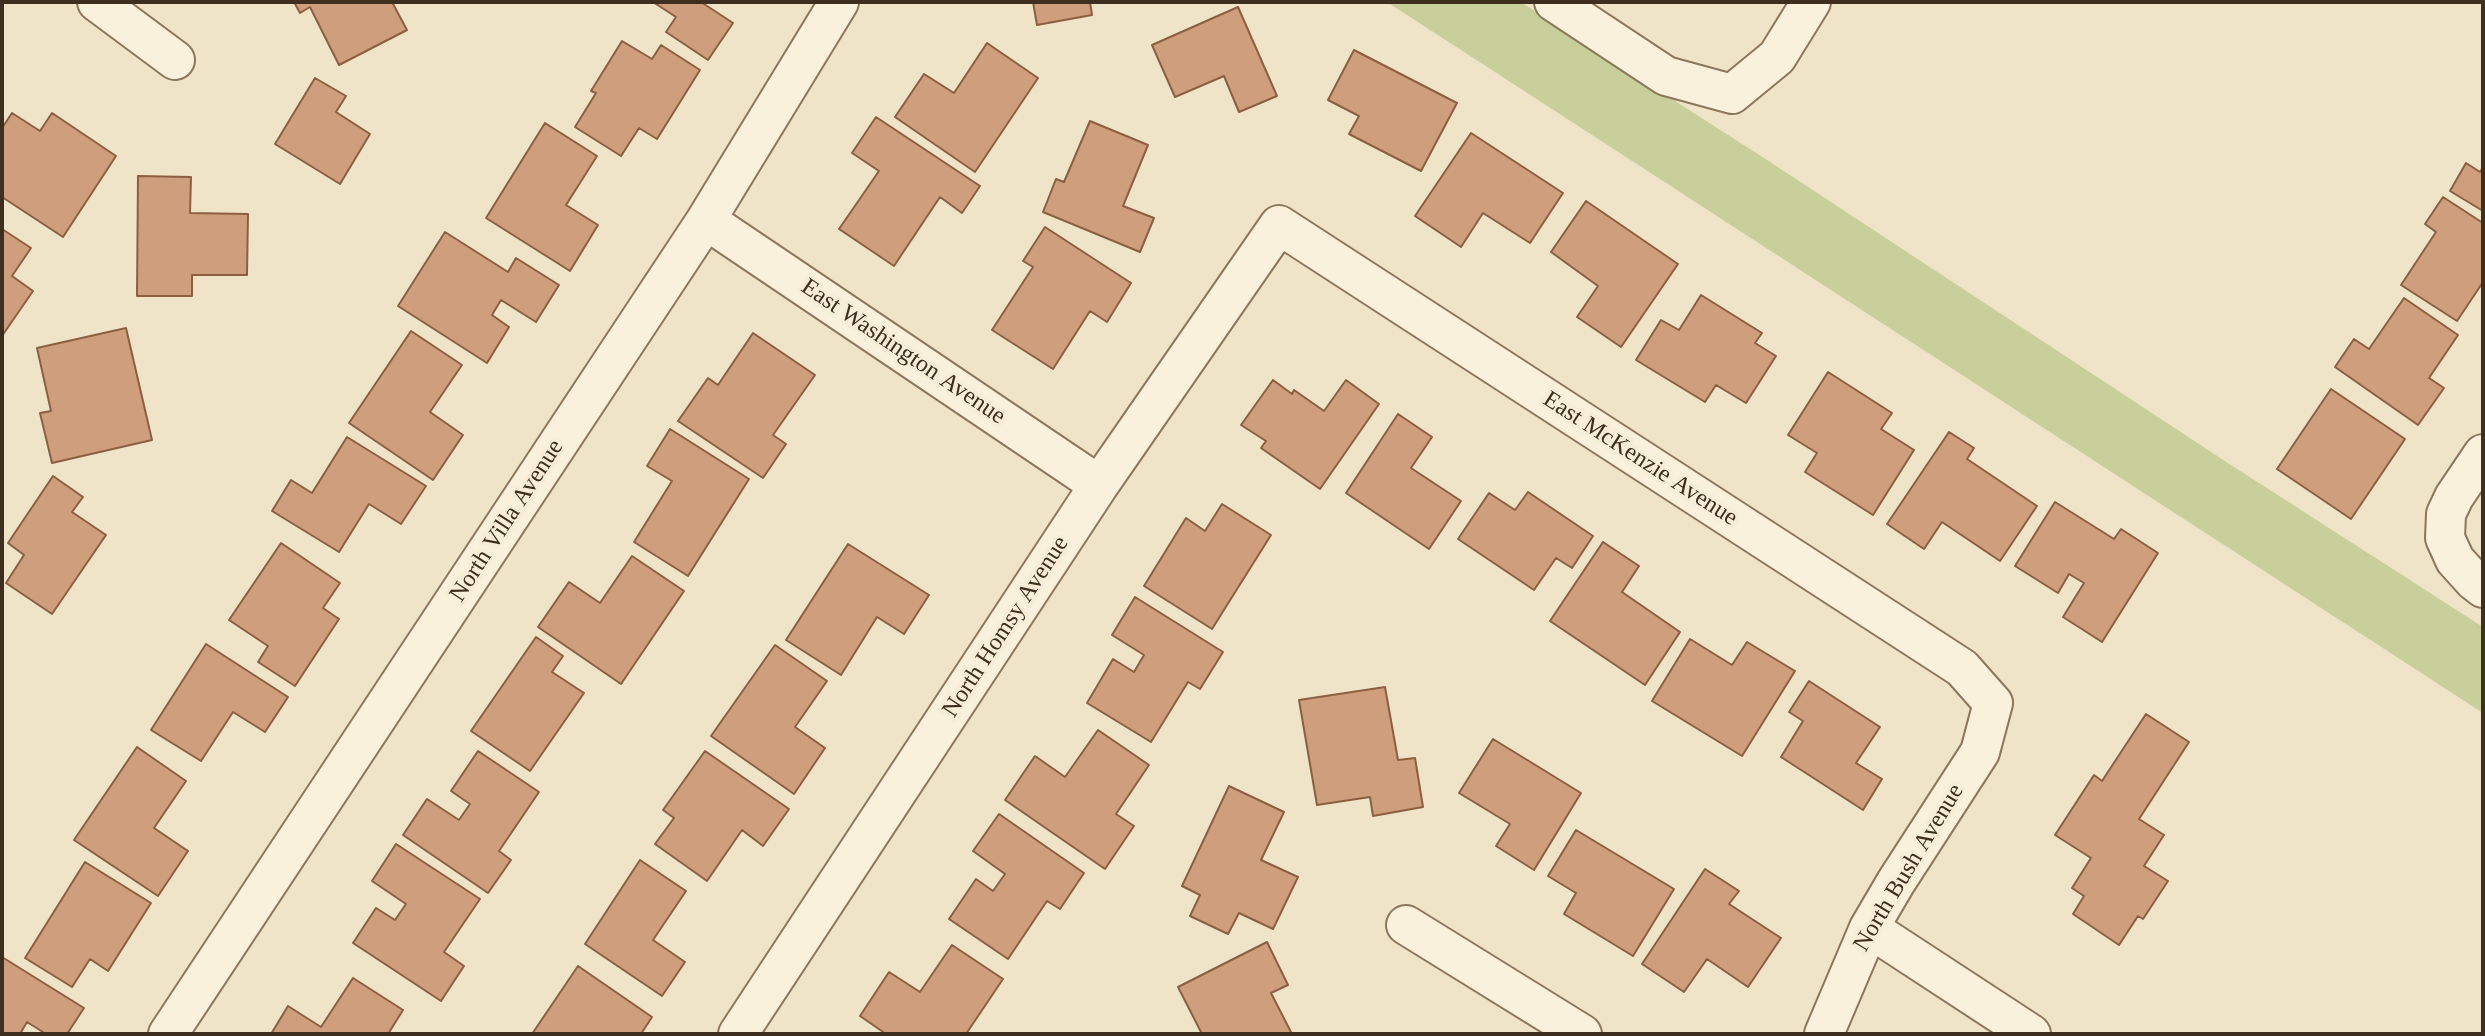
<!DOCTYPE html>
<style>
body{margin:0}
#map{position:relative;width:2485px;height:1036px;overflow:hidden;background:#f0e4c8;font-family:Georgia,serif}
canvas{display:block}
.frame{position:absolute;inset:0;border:4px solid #3d2e20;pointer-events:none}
</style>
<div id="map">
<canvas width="2485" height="1036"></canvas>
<div class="frame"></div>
</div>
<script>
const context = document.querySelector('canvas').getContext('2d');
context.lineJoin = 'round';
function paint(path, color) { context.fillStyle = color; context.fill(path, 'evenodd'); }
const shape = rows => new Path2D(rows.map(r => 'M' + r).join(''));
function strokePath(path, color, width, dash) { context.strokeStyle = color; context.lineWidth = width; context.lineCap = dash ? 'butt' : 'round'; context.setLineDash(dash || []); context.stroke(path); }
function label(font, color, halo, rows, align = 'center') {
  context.font = font + ' Georgia,serif'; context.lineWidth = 8; context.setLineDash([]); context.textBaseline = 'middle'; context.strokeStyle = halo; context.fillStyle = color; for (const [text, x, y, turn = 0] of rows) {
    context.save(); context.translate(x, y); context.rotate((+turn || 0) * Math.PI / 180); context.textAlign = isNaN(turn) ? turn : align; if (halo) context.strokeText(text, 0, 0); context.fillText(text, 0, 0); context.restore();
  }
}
paint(shape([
 [1387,2,1521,2,1764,158,2231,465,2483,627,2483,713]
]), '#c9cf9b');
const building = shape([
 [294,2,392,2,407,30,339,65,310,7,300,13,294,2],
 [653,2,701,2,733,23,708,60,666,32,676,17,653,2],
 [1033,2,1090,2,1092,15,1037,25,1033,2],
 [1238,7,1277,96,1239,112,1224,76,1175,97,1152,45,1238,7],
 [622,41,652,59,661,45,700,70,657,139,639,128,621,156,575,127,596,93,591,91,622,41],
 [987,43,1038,78,975,172,895,117,924,74,954,93,987,43],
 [1354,50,1457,103,1421,171,1349,134,1359,116,1328,100,1354,50],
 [315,78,346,96,336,112,370,134,340,184,275,144,315,78],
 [12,113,40,131,52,113,116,156,63,237,2,197,2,128,12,113],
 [876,117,980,186,962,213,940,197,894,266,839,229,879,171,852,153,876,117],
 [1090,121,1148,145,1123,206,1154,218,1140,252,1043,212,1056,179,1064,182,1090,121],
 [545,123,597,156,566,205,598,225,570,271,486,218,545,123],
 [1471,133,1563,193,1530,243,1483,213,1461,247,1415,216,1471,133],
 [2466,163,2480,172,2483,167,2483,211,2450,191,2466,163],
 [138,176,191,177,190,213,248,214,247,275,192,275,192,296,137,296,138,176],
 [2443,197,2483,223,2483,282,2457,321,2401,285,2436,232,2425,224,2443,197],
 [1586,201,1678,264,1621,347,1577,317,1598,286,1551,252,1586,201],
 [1045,227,1131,283,1107,322,1090,311,1053,369,992,330,1033,267,1023,261,1045,227],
 [2,229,31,248,12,276,33,291,2,336,2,229],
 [445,232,508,272,516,258,559,285,536,322,501,300,492,315,509,327,487,363,398,306,445,232],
 [1701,295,1762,333,1755,343,1776,356,1746,403,1716,385,1705,402,1636,360,1661,320,1679,330,1701,295],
 [2404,298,2458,335,2429,378,2444,388,2418,425,2335,367,2354,339,2369,349,2404,298],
 [126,328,152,440,52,463,40,413,51,411,37,348,126,328],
 [411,331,462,365,430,412,463,435,433,480,349,423,411,331],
 [753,333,815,375,773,435,786,444,763,478,678,421,708,378,718,385,753,333],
 [1828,372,1892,413,1881,429,1914,450,1873,515,1805,472,1817,453,1788,435,1828,372],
 [1273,380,1292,394,1294,390,1324,411,1346,380,1379,404,1320,489,1261,448,1266,441,1241,425,1273,380],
 [2331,389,2405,439,2351,519,2277,469,2331,389],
 [1398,414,1432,437,1411,468,1461,501,1429,549,1346,493,1398,414],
 [670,429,749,479,688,576,634,542,672,481,647,466,670,429],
 [1949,432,1974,448,1967,459,2037,506,2000,561,1942,522,1924,549,1887,524,1949,432],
 [347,437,426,486,401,524,369,504,339,552,272,511,291,480,312,493,347,437],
 [53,476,83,497,72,512,106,535,52,614,6,583,24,555,8,543,53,476],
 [1528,492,1593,536,1572,568,1556,558,1534,590,1458,539,1489,493,1515,510,1528,492],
 [2055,502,2114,539,2121,529,2158,553,2102,642,2063,617,2084,583,2069,574,2058,593,2015,566,2055,502],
 [1222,504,1271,535,1212,629,1144,586,1186,518,1205,531,1222,504],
 [1603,542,1639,566,1622,592,1680,632,1645,685,1550,621,1603,542],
 [281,543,340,583,323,608,339,619,295,686,258,662,268,646,229,620,281,543],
 [848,544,929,595,904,634,877,617,841,675,786,640,848,544],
 [632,556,684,591,621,684,538,627,569,582,600,603,632,556],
 [1135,597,1223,652,1200,689,1188,682,1151,742,1087,703,1113,659,1134,672,1144,655,1112,635,1135,597],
 [536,637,563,656,552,672,584,693,530,771,471,731,536,637],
 [1690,639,1732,665,1747,642,1795,671,1742,756,1652,701,1690,639],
 [206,644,288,697,265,732,233,712,201,761,151,730,206,644],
 [775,645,827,681,795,727,825,748,794,794,711,736,775,645],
 [1809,681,1880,727,1856,763,1882,779,1863,810,1781,757,1803,721,1789,712,1809,681],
 [1385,687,1398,760,1415,758,1423,807,1373,816,1370,797,1317,805,1299,700,1385,687],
 [2146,714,2189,742,2139,819,2164,835,2144,866,2168,881,2143,919,2138,916,2119,945,2073,914,2084,896,2072,888,2091,858,2055,835,2094,775,2102,781,2146,714],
 [1098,730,1149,765,1116,814,1134,826,1105,869,1005,800,1035,756,1065,777,1098,730],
 [1493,739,1581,793,1534,870,1496,846,1510,824,1459,793,1493,739],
 [137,747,186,781,154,828,188,851,158,896,74,840,137,747],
 [478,751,539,792,499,851,511,860,488,893,403,835,427,799,459,820,470,804,451,791,478,751],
 [705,751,789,809,763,846,742,830,707,881,655,844,674,818,663,810,705,751],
 [1229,786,1284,812,1261,860,1298,877,1273,929,1239,913,1228,934,1190,916,1200,895,1182,886,1229,786],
 [999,814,1084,873,1060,909,1047,901,1008,959,949,919,976,879,993,891,1005,874,973,851,999,814],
 [1576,830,1674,889,1633,956,1564,914,1576,893,1548,876,1576,830],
 [396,844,480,899,444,952,464,966,441,1001,353,943,376,908,395,920,406,904,372,881,396,844],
 [640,860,686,891,653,940,685,962,662,996,585,944,640,860],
 [85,862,151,903,108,971,90,959,72,987,25,958,85,862],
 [1705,869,1739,891,1729,904,1781,938,1748,987,1707,959,1684,992,1642,964,1705,869],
 [1267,942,1288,985,1271,993,1292,1034,1202,1034,1178,987,1267,942],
 [952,945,1003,979,966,1034,886,1034,860,1016,889,972,920,992,952,945],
 [2,957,84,1008,67,1034,46,1034,27,1022,20,1034,2,1034,2,957],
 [578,966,652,1017,641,1034,532,1034,578,966],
 [353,978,403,1010,388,1034,271,1034,288,1006,321,1027,353,978]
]);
paint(building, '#cf9f7d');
strokePath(building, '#8d5f41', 2);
const minor = shape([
 [97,2,175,60],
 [1554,2,1666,76,1732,94,1777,57,1811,2],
 [706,220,1099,485],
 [2483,454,2454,497,2446,514,2445,538,2455,560,2474,581,2483,588],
 [1406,925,1582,1034],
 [1869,928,2031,1034],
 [168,1034,706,220,839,2],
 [738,1034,1099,485,1279,225,1962,668,1993,703,1980,752,1896,882,1869,928,1824,1034]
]);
strokePath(minor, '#8d765c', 42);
strokePath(minor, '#faf1dc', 38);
label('24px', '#3d2e20', '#f7eed8', [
 ["East Washington Avenue",903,352,34],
 ["East McKenzie Avenue",1640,459,33],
 ["North Villa Avenue",507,521,-57],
 ["North Homsy Avenue",1006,627,-57],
 ["North Bush Avenue",1909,868,-59]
]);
</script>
